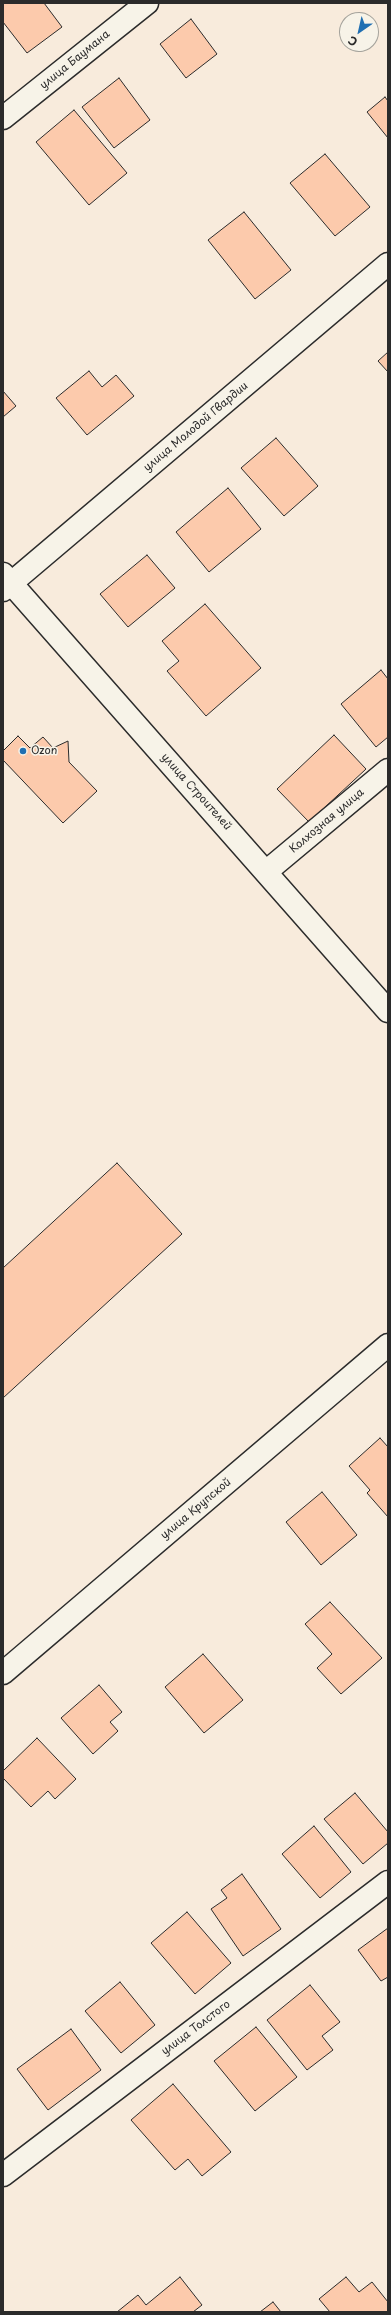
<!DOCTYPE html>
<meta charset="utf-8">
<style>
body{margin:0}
#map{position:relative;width:391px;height:2315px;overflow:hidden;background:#f8ebdc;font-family:"Playpen Sans",sans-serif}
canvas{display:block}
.frame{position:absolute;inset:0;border:4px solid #2b2b2b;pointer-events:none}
.north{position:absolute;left:339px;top:12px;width:40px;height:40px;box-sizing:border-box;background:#f7f3e8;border:1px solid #a5a39c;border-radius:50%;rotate:214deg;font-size:11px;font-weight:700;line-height:16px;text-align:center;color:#2b2b2b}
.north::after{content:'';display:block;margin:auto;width:14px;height:18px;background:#1f6fb2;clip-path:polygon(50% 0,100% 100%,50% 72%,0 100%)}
</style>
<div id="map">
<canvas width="391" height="2315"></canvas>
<div class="frame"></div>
<div class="north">С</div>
</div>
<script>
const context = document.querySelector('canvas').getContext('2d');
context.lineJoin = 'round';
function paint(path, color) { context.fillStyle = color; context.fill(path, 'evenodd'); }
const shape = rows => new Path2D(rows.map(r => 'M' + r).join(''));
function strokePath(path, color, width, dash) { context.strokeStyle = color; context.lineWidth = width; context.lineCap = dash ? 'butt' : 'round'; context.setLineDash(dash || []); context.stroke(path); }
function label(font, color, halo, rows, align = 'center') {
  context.font = font + ' "Playpen Sans",sans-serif'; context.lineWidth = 3; context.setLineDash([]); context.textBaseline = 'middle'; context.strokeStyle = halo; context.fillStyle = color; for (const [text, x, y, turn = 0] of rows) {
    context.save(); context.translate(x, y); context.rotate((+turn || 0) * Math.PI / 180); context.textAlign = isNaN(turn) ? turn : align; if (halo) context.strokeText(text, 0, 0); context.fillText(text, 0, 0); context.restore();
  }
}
const building = shape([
 [3,3,44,3,62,27,27,53,3,22,3,3],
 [191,19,217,54,186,78,160,44,191,19],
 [119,78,150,120,114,148,82,107,119,78],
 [385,97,388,101,388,138,367,112,385,97],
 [74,110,127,173,89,205,36,142,74,110],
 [325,154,370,207,335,236,290,183,325,154],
 [244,212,291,270,255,299,208,240,244,212],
 [388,352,388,372,378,361,388,352],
 [89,371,102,387,116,375,134,396,87,435,56,398,89,371],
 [3,391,16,406,3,417,3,391],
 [276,438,318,486,284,516,241,468,276,438],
 [228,488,261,529,209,572,176,532,228,488],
 [147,555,175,588,128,627,100,594,147,555],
 [205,604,261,668,206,716,167,671,179,661,162,641,205,604],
 [381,670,388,679,388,737,376,747,341,704,381,670],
 [334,735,366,769,309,822,277,789,334,735],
 [18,736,30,748,43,737,53,748,68,741,69,762,97,791,63,823,3,760,3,751,18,736],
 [117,1163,182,1234,3,1398,3,1268,117,1163],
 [380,1438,388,1447,388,1517,367,1493,370,1490,349,1466,380,1438],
 [322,1492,357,1535,321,1565,286,1522,322,1492],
 [330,1602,382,1658,341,1694,317,1668,332,1654,305,1624,330,1602],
 [203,1654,243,1700,204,1733,165,1687,203,1654],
 [99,1685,122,1712,110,1722,118,1731,93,1754,61,1718,99,1685],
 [37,1738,76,1779,55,1799,48,1791,31,1807,3,1778,3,1771,37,1738],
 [355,1793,388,1832,388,1843,363,1864,324,1819,355,1793],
 [314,1826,351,1872,320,1898,282,1854,314,1826],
 [242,1874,281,1929,243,1956,211,1909,227,1898,221,1890,242,1874],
 [187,1912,231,1963,195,1994,151,1943,187,1912],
 [388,1928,388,1977,381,1981,358,1950,388,1928],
 [120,1982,155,2025,121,2053,85,2011,120,1982],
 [310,1985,340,2022,322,2036,333,2050,307,2070,267,2020,310,1985],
 [256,2027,297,2077,255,2111,214,2061,256,2027],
 [71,2029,101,2070,48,2110,17,2069,71,2029],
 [173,2084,231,2152,202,2176,188,2159,175,2170,131,2120,173,2084],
 [180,2277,202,2305,193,2312,117,2312,138,2295,146,2305,180,2277],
 [346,2277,359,2292,372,2282,388,2302,388,2312,330,2312,319,2299,346,2277],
 [273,2302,281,2312,260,2312,273,2302]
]);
paint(building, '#fccaac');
strokePath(building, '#2b2b2b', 1);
const minor = shape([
 [3,118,147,3],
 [3,590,388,264],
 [267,871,388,770],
 [3,1673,388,1345],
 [3,2175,388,1882]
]);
const tertiary = shape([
 [3,574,388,1011]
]);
strokePath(minor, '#2b2b2b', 25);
strokePath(tertiary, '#2b2b2b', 25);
strokePath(minor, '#f7f3e8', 22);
strokePath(tertiary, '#f7f3e8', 22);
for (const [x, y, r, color] of [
 [23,751,4,"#1f6fb2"]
]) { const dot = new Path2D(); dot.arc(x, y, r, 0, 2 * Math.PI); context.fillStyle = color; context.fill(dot); strokePath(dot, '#f7f3e8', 1.5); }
label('11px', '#2b2b2b', '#f7f3e8', [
 ["улица Баумана",75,60,-39],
 ["улица Молодой Гвардии",196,427,-40],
 ["улица Строителей",196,792,48],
 ["Колхозная улица",327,821,-40],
 ["улица Крупской",196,1509,-40],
 ["улица Толстого",196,2028,-37]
]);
label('11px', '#2b2b2b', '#f7f3e8', [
 ["Ozon",31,751]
], 'left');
</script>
